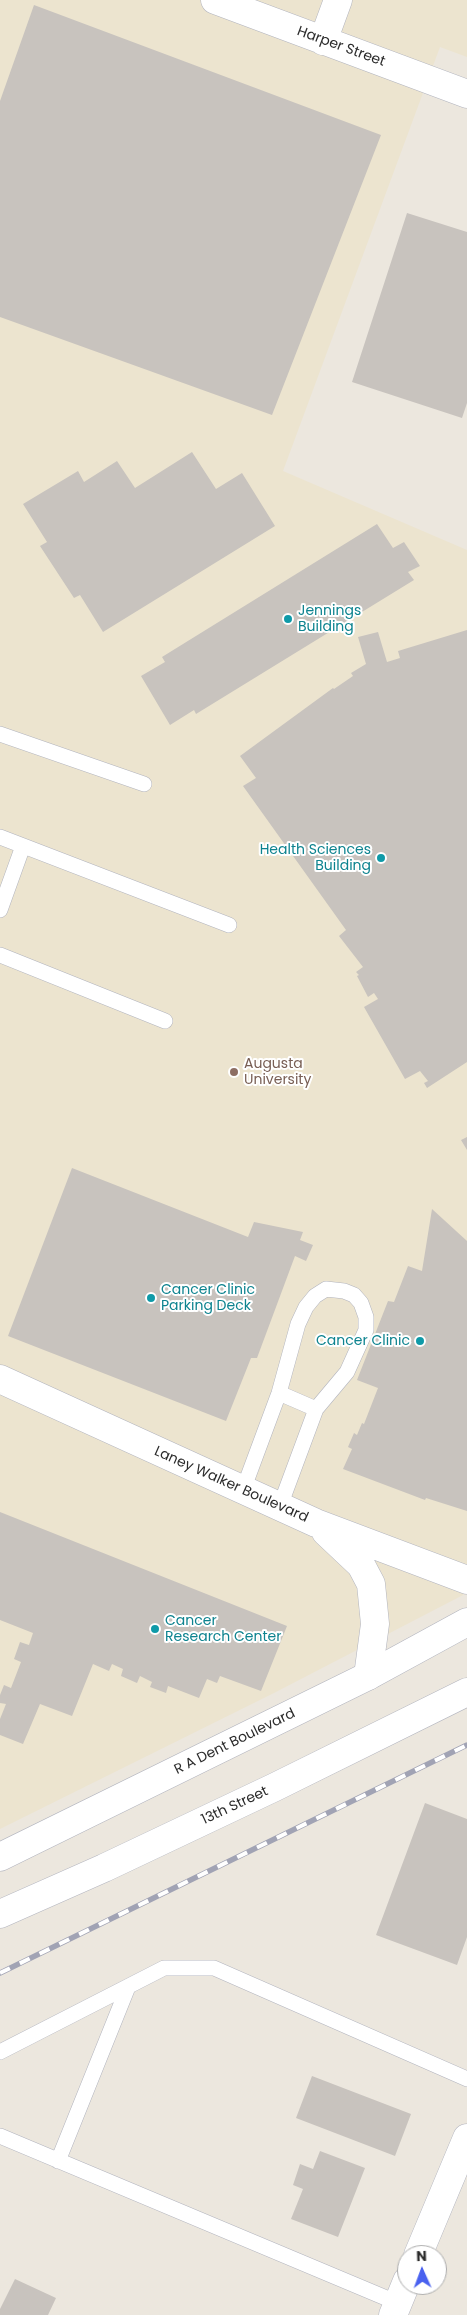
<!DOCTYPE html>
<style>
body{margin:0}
#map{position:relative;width:467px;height:2315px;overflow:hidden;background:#ece7de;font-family:Poppins,sans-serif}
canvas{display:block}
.north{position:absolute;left:397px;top:2245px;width:50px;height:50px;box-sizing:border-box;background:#fff;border:1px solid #aaa;border-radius:50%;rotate:358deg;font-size:14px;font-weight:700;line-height:20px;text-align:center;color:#2b2b2b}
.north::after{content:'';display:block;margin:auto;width:18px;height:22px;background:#4961ef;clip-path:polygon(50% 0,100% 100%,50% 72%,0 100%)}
</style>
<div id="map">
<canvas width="467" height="2315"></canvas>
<div class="north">N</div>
</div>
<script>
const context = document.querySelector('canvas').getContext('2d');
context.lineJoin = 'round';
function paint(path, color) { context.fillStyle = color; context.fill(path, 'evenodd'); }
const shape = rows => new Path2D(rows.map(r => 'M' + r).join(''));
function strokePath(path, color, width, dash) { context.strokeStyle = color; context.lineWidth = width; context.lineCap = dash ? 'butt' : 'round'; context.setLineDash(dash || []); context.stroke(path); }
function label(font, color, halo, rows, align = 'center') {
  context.font = font + ' Poppins,sans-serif'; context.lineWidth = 4; context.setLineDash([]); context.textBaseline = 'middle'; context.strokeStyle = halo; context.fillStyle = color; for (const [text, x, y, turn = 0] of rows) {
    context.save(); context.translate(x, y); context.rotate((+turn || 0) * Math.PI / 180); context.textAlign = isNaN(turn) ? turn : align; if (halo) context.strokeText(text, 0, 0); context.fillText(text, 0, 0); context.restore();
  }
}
paint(shape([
 [0,0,467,0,467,57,440,47,283,471,467,550,467,1593,274,1693,0,1829]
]), '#ece4cf');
paint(shape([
 [34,5,381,135,272,415,0,317,0,101],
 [407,213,467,232,467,403,462,418,352,382],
 [192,452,216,489,242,473,275,526,103,632,80,595,74,598,40,546,47,542,23,504,78,471,84,482,117,461,135,488],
 [377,524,393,548,404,542,420,566,408,572,414,580,196,714,194,710,170,725,141,676,165,662,162,657],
 [467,630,467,1062,427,1088,424,1083,428,1081,420,1071,405,1079,364,1007,378,999,374,993,368,997,357,976,359,975,356,972,363,967,339,936,346,930,243,786,256,778,240,756,333,688,334,689,353,676,351,673,366,664,358,637,378,632,387,662,400,658,398,651],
 [467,1137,467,1150,461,1140],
 [72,1168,248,1237,254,1222,303,1232,300,1240,313,1245,306,1261,295,1256,257,1358,251,1358,226,1421,8,1336],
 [432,1209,467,1241,467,1511,426,1498,425,1500,343,1469,352,1449,348,1447,354,1433,357,1435,362,1423,364,1424,378,1388,357,1380,388,1301,394,1302,408,1266,422,1271],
 [0,1512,287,1626,261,1691,220,1676,217,1683,207,1679,199,1698,168,1686,166,1693,150,1687,152,1682,140,1676,137,1683,121,1676,123,1669,112,1664,109,1671,93,1664,72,1716,40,1704,23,1744,0,1735,0,1719,6,1704,0,1703,0,1695,4,1685,11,1688,21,1662,14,1659,20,1642,29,1645,33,1633,0,1620],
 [425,1803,467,1819,467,1937,457,1965,376,1935],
 [312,2076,411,2114,395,2156,296,2118],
 [320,2151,365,2168,338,2237,291,2219,303,2189,293,2185,300,2164,313,2169],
 [15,2279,56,2298,48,2315,0,2315,0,2309]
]), '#c8c3be');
const lane = shape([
 [0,734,144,784],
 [0,837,229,925],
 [0,910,23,846],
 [0,955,165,1021],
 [279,1393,316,1409],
 [243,1490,279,1393,298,1324,306,1307,315,1296,326,1289,344,1291,354,1295,361,1303,366,1317,366,1330,347,1372,316,1409,280,1506],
 [0,2052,164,1968,214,1968,467,2079],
 [0,2136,398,2303],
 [58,2161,128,1987]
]);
const street = shape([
 [215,0,467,94],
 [323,41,338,0],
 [0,1379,316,1523,467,1580],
 [326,1532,361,1565,371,1584,375,1624,368,1676],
 [418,2255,467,2138],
 [393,2315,407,2281]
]);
const secondary = shape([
 [0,1857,368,1676,467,1622],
 [0,1914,104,1868,275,1787,467,1692]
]);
strokePath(lane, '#b2b4be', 16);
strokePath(street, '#b2b4be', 29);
strokePath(secondary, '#b2b4be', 29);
strokePath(lane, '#fff', 15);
strokePath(street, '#fff', 28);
strokePath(secondary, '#fff', 28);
const rail = shape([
 [0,1973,467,1745]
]);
strokePath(rail, '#a1a3b4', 5.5);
strokePath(rail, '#fff', 4, [11]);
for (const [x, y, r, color] of [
 [288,619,5,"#0f9aa8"],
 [381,858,5,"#0f9aa8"],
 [234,1072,5,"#8d6e63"],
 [151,1298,5,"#0f9aa8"],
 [420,1341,5,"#0f9aa8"],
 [155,1629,5,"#0f9aa8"]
]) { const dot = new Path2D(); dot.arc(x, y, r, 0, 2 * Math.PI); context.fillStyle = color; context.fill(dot); strokePath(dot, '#fff', 2); }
label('14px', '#2b2b2b', '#fff', [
 ["Harper Street",341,47,20],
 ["Laney Walker Boulevard",231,1485,24],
 ["R A Dent Boulevard",235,1742,-26],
 ["13th Street",235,1806,-25]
]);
label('14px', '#0d838f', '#fff', [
 ["Jennings",298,611],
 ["Building",298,627],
 ["Health Sciences",371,850,"right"],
 ["Building",371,866,"right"],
 ["Cancer Clinic",161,1290],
 ["Parking Deck",161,1306],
 ["Cancer Clinic",410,1341,"right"],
 ["Cancer",165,1621],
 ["Research Center",165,1637]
], 'left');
label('14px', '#785e54', '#fff', [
 ["Augusta",244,1064],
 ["University",244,1080]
], 'left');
</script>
